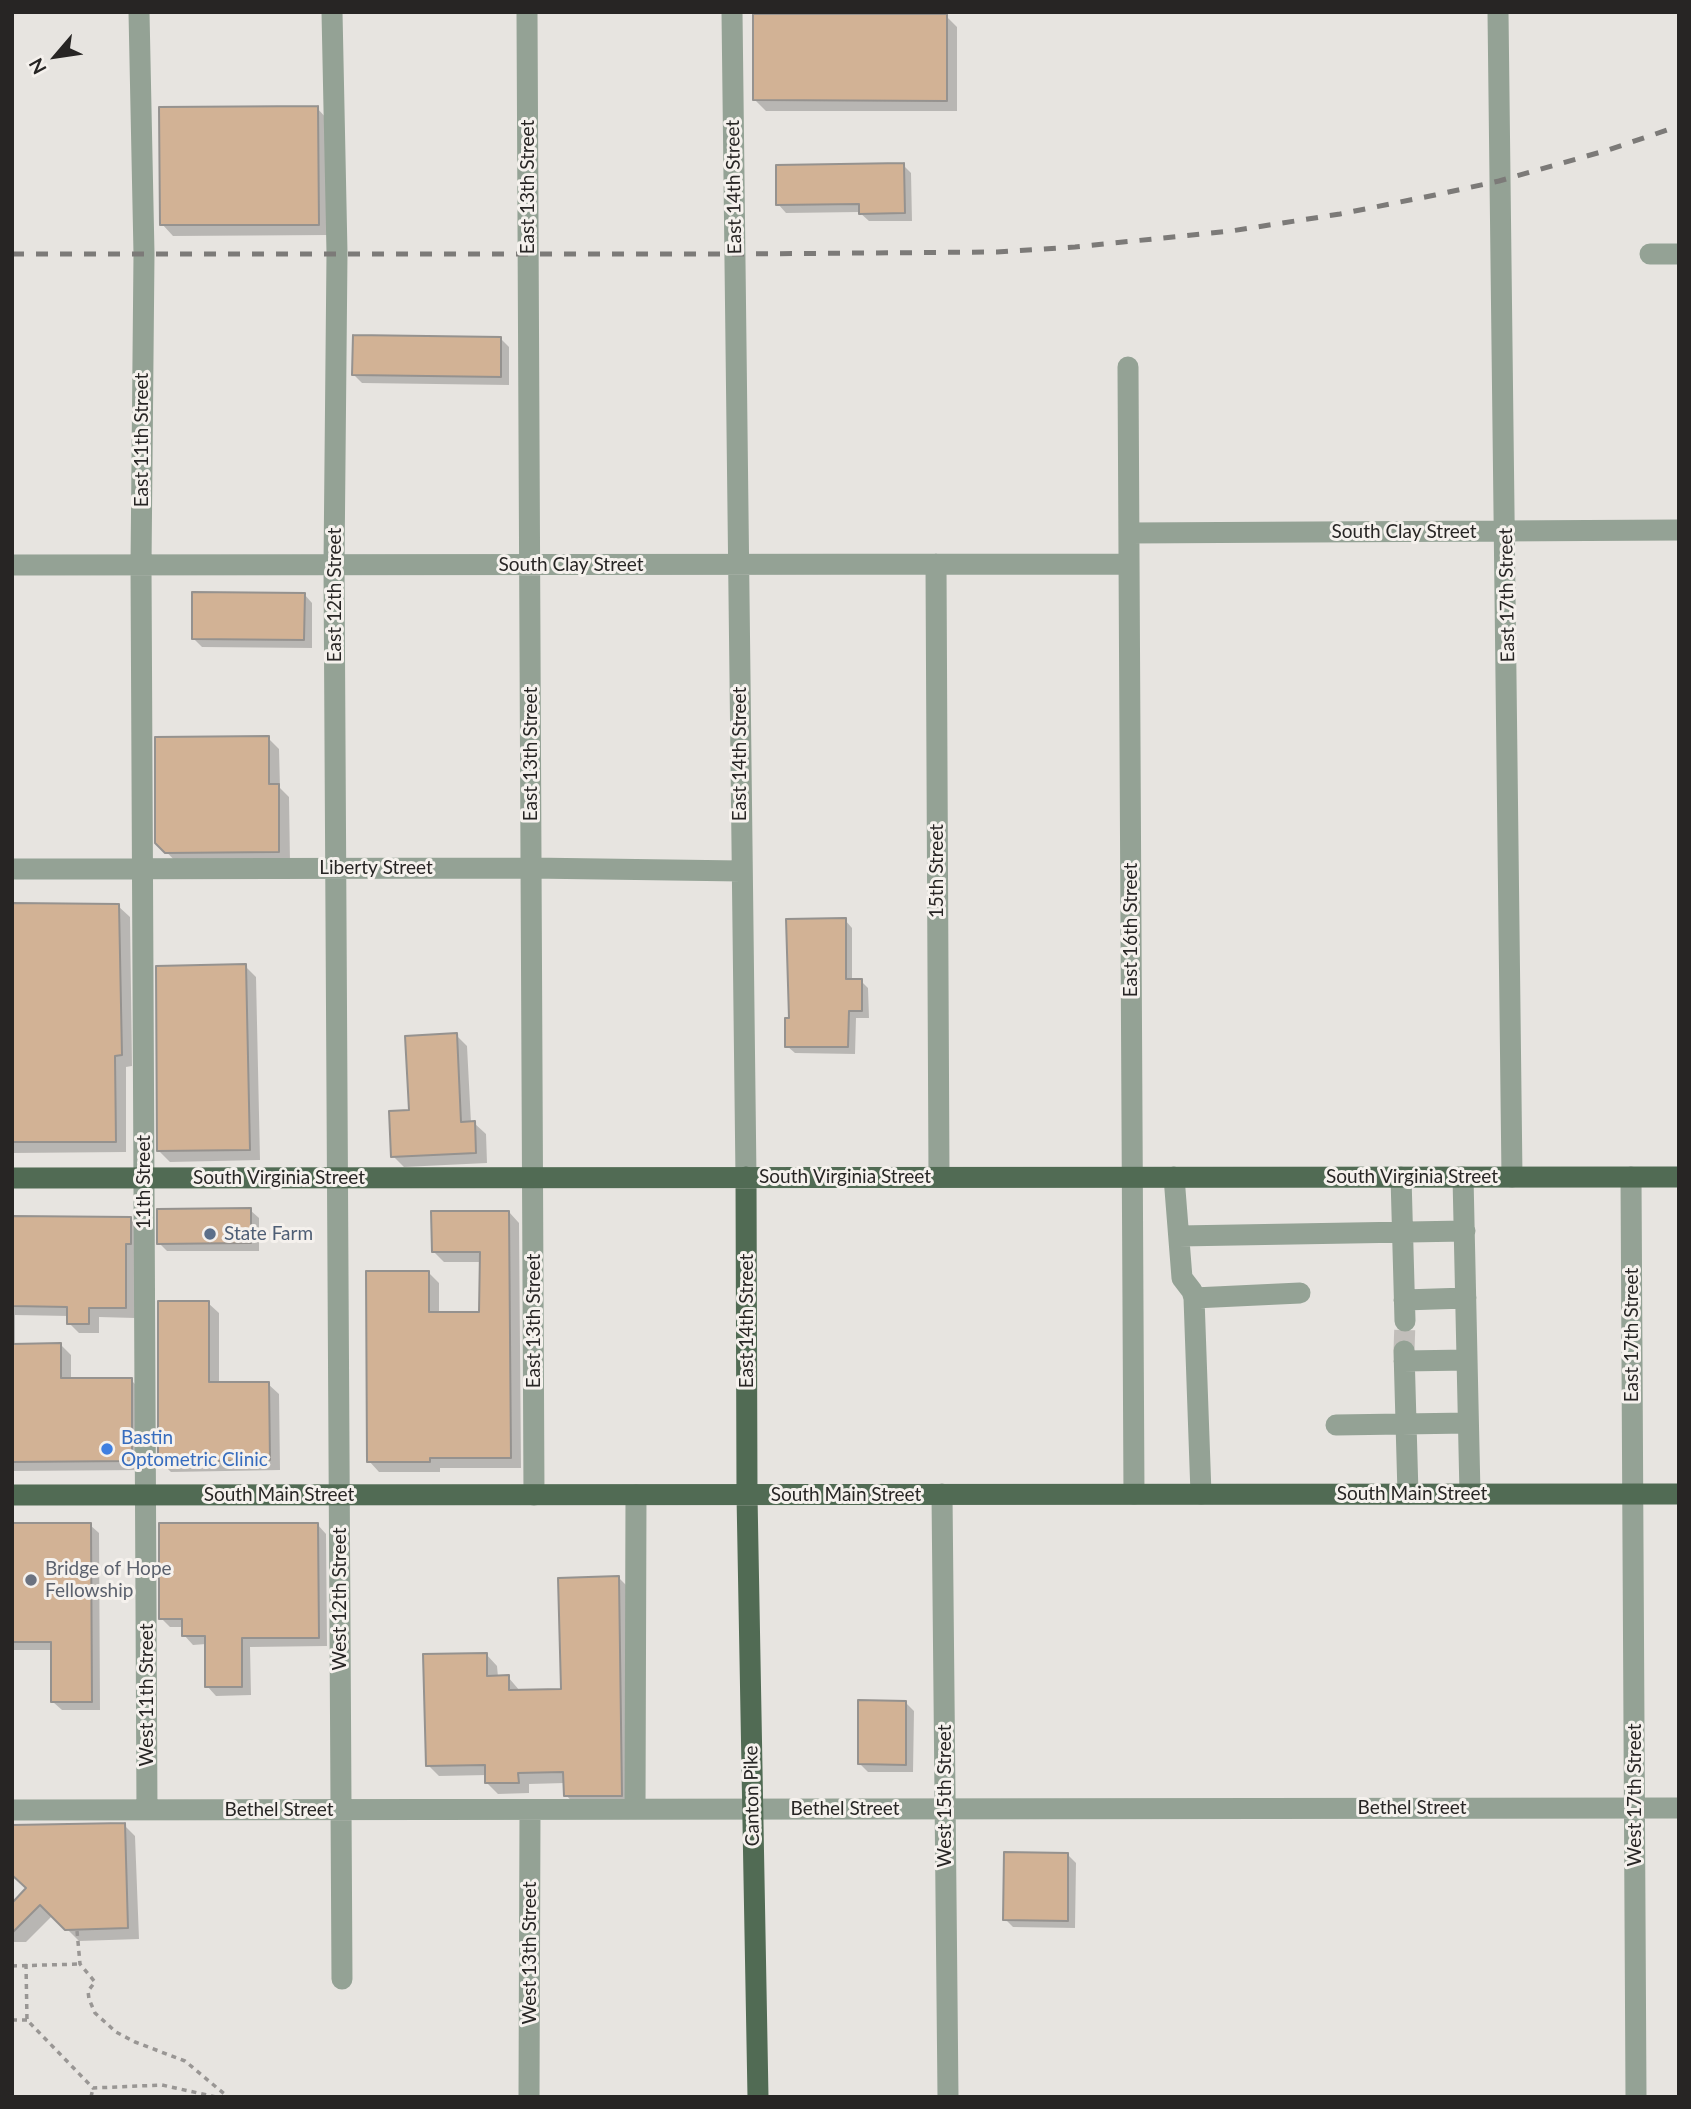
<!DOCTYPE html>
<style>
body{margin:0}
#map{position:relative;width:1691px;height:2109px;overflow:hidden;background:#e7e4e0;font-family:Lato,sans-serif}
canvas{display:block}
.frame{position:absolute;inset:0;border:14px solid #272524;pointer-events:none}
.north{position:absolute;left:21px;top:21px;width:70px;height:70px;-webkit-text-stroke:5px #f5f1ed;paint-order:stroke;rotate:241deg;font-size:19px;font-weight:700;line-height:28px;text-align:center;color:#272524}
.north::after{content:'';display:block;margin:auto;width:24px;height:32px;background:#272524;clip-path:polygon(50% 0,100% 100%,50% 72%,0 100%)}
</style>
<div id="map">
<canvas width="1691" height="2109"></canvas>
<div class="frame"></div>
<div class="north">N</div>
</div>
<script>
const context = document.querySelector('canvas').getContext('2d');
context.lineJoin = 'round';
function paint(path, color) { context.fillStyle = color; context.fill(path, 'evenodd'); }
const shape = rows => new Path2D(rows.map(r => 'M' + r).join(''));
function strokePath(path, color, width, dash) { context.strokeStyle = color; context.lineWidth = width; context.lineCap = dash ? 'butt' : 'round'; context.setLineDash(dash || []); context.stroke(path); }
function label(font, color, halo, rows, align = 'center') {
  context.font = font + ' Lato,sans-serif'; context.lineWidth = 6; context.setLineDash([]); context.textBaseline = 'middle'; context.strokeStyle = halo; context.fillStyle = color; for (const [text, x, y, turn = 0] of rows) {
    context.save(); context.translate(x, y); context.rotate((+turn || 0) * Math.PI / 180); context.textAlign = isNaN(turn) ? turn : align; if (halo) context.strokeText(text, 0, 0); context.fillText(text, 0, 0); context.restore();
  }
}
paint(shape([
 [946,16,957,27,957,111,766,111,755,100],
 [317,108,328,120,329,235,173,236,162,224],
 [903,165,911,173,912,221,869,221,859,212,786,213,778,204],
 [501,339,509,347,509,385,362,383,354,375],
 [304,594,312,603,312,648,202,647,194,639],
 [268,738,279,749,280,788,289,797,290,863,178,864,157,842],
 [12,905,118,906,130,917,132,1066,126,1067,126,1152,12,1153],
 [845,920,852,928,852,981,861,981,868,988,869,1018,856,1018,855,1054,795,1053,787,1046,791,1019],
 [245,966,256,977,260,1160,170,1162,159,1151],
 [456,1035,467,1046,471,1123,474,1123,486,1134,487,1163,404,1167,393,1156,411,1112],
 [250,1210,259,1218,259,1251,167,1251,159,1243],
 [509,1212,519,1223,521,1468,440,1468,440,1472,379,1472,369,1461,428,1272,439,1283,439,1314,481,1314,481,1262,444,1262,433,1251],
 [12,1218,130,1219,140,1229,135,1318,99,1317,99,1333,79,1333,69,1323,69,1316,15,1315,15,1346,61,1345,71,1355,71,1380,131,1380,141,1390,142,1470,12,1471],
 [208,1303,219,1313,219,1384,268,1384,279,1394,280,1470,171,1472,160,1461],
 [317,1524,326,1534,327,1646,250,1647,251,1695,216,1696,207,1686,206,1644,193,1645,184,1635,184,1627,170,1627,161,1618],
 [12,1525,90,1525,99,1533,100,1710,62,1710,53,1702,53,1650,12,1650],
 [619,1578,630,1589,633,1806,577,1807,566,1795,565,1783,529,1784,529,1793,498,1794,487,1783,487,1775,439,1776,428,1765,486,1654,497,1666,498,1677,508,1677,520,1691,562,1690],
 [905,1702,914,1711,913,1772,868,1772,860,1764],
 [124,1825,135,1836,139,1939,79,1941,53,1915,26,1942,14,1942,12,1940,12,1905,28,1888],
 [1068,1855,1076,1863,1075,1928,1013,1927,1005,1919]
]), '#0003');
const building = shape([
 [753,14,947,14,947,101,753,100,753,14],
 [318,106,319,225,160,225,159,107,318,106],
 [904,163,905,213,859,214,859,204,776,205,776,165,904,163],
 [353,335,501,337,501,377,352,375,353,335],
 [192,592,305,593,304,640,192,639,192,592],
 [269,736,269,784,279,784,279,852,165,853,155,843,155,737,269,736],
 [12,903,119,904,122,1055,115,1056,116,1142,12,1142,12,903],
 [846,918,846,979,862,979,862,1011,849,1011,848,1047,785,1047,785,1018,789,1018,786,919,846,918],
 [246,964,250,1150,157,1151,156,966,246,964],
 [457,1033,461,1122,475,1121,476,1153,391,1157,389,1111,409,1110,405,1036,457,1033],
 [251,1208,251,1243,157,1244,157,1209,251,1208],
 [431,1211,509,1211,511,1458,430,1458,430,1462,367,1462,366,1271,429,1271,429,1312,479,1312,480,1252,432,1252,431,1211],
 [12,1216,131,1217,131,1244,126,1244,126,1308,89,1308,89,1324,67,1324,67,1307,12,1306,12,1216],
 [158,1301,209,1301,209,1382,269,1382,270,1460,158,1462,158,1301],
 [61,1343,61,1378,132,1378,132,1461,12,1462,12,1344,61,1343],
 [12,1523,91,1523,92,1702,51,1702,51,1642,12,1642,12,1523],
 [159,1523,318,1523,319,1638,242,1638,242,1687,205,1687,205,1636,182,1636,182,1619,159,1619,159,1523],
 [619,1576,622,1796,564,1796,563,1772,518,1773,519,1783,485,1783,485,1765,426,1766,423,1654,487,1653,487,1676,509,1675,509,1690,561,1689,558,1578,619,1576],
 [858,1700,906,1701,906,1765,858,1764,858,1700],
 [125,1823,128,1928,65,1930,40,1905,12,1933,12,1903,26,1888,12,1875,12,1825,125,1823],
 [1004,1852,1068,1853,1068,1921,1003,1920,1004,1852]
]);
paint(building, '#d2b295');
strokePath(building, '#95928f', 2);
strokePath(shape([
 [1404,1351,1405,1321]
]), '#c1beba', 21, [21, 10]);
strokePath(shape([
 [77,1931,80,1964,95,1982,88,1991,89,1999,95,2013,116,2032,135,2042,185,2061,228,2097],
 [26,1964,27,2020,93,2088,162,2085,216,2097],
 [12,1966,80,1964],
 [12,2020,27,2020],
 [91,2097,93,2088]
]), '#999694', 3.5, [5, 5]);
strokePath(shape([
 [139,12,144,254,141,565,147,1810],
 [332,12,337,253,334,565,342,1979],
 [527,12,534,1495],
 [732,12,746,1177],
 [1498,12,1512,1177],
 [1650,254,1679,254],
 [1128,367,1134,1494],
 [1129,533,1679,530],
 [936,564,939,1177],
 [12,565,1129,564],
 [12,869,531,868,741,871],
 [1174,1177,1182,1278,1192,1291,1194,1298,1201,1494],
 [1401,1177,1405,1321],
 [1463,1177,1470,1494],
 [1631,1177,1636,2097],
 [1179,1236,1465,1231],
 [1194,1298,1300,1293],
 [1404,1300,1466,1298],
 [1404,1351,1408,1494],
 [1404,1361,1467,1360],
 [1336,1425,1468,1423],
 [942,1494,948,2097],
 [635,1809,636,1495],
 [12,1810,1679,1808],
 [529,2097,530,1810]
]), '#94a295', 21);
strokePath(shape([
 [746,1177,747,1495,758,2097],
 [12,1178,1679,1177],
 [12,1495,1679,1494]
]), '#516b54', 21);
strokePath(shape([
 [12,254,735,254,997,252,1075,247,1231,231,1340,214,1435,195,1499,181,1608,150,1679,126]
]), '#7c7a78', 5, [12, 12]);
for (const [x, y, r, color] of [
 [210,1234,7,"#5c6f8a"],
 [107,1449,7,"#3f7fe0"],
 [31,1580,7,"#6b7280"]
]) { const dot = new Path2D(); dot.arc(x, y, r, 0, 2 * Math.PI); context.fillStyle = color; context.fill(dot); strokePath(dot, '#f5f1ed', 2.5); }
label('19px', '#272524', '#f5f1ed', [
 ["East 13th Street",528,187,-90],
 ["East 14th Street",734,187,-91],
 ["East 11th Street",142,440,-90],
 ["South Clay Street",1404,532],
 ["South Clay Street",571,565],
 ["East 12th Street",335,595,-90],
 ["East 17th Street",1507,595,-91],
 ["East 13th Street",531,754,-90],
 ["East 14th Street",740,754,-90],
 ["Liberty Street",376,868],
 ["15th Street",937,871,-90],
 ["East 16th Street",1131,930,-90],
 ["South Virginia Street",845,1177],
 ["South Virginia Street",1412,1177],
 ["South Virginia Street",279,1178],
 ["11th Street",144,1182,-90],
 ["East 13th Street",534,1321,-90],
 ["East 14th Street",747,1321,-90],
 ["East 17th Street",1632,1335,-90],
 ["South Main Street",1412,1494],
 ["South Main Street",279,1495],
 ["South Main Street",846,1495],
 ["West 12th Street",340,1599,-90],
 ["West 11th Street",147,1695,-90],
 ["West 17th Street",1635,1795,-90],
 ["Canton Pike",752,1796,-91],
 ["West 15th Street",945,1796,-90],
 ["Bethel Street",1412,1808],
 ["Bethel Street",845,1809],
 ["Bethel Street",279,1810],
 ["West 13th Street",530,1953,-90]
]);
label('19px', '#4e5e75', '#f5f1ed', [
 ["State Farm",224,1234]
], 'left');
label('19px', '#366cbe', '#f5f1ed', [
 ["Bastin",121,1438],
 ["Optometric Clinic",121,1460]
], 'left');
label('19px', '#5b616d', '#f5f1ed', [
 ["Bridge of Hope",45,1569],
 ["Fellowship",45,1591]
], 'left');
</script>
